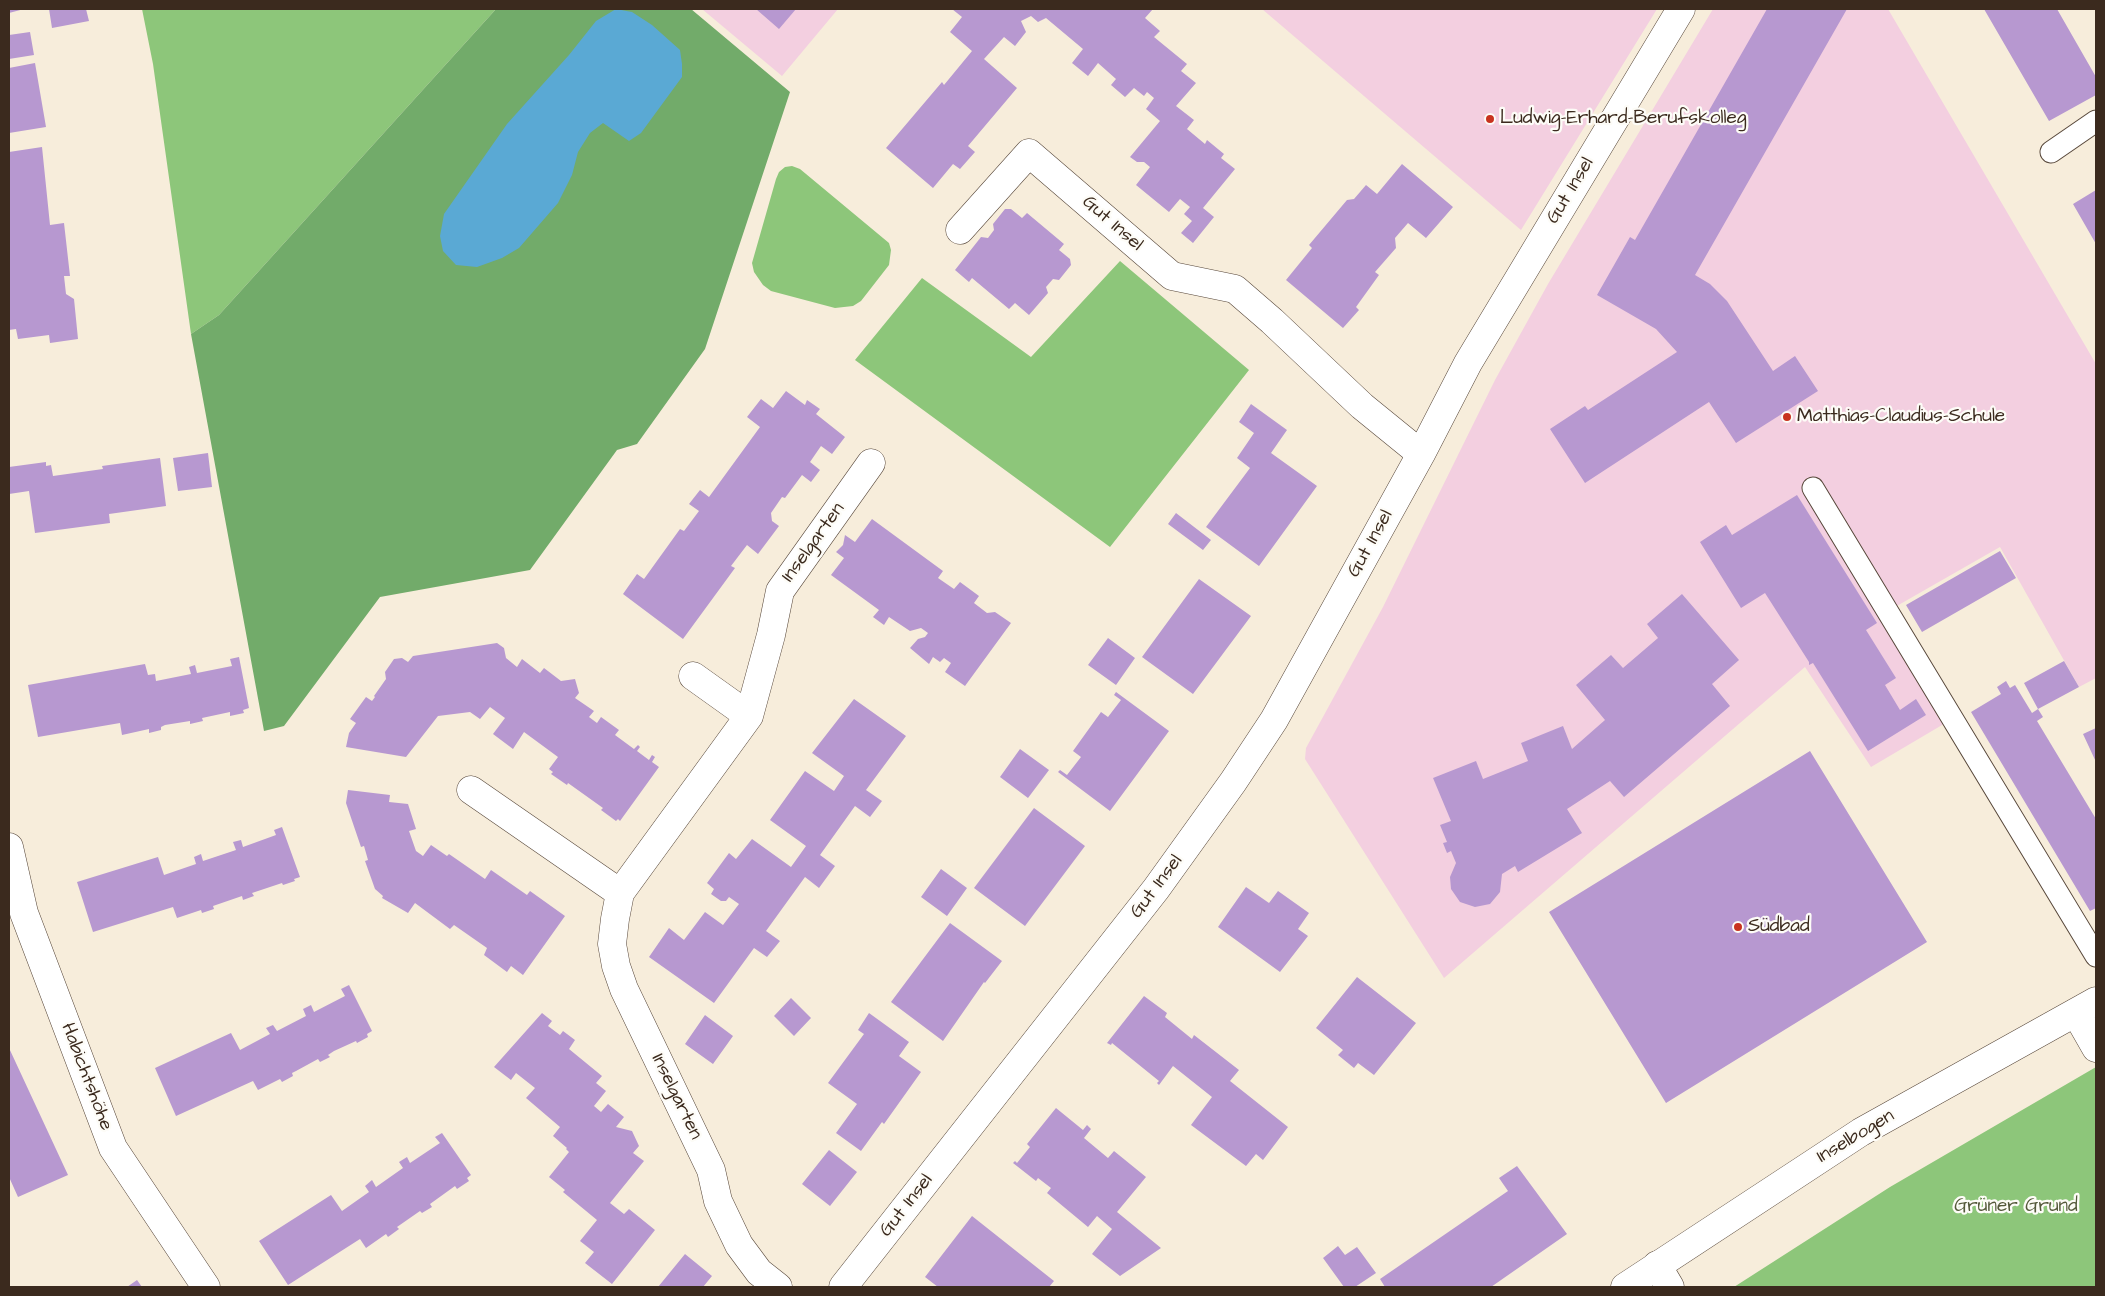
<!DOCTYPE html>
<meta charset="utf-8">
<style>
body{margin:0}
#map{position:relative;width:2105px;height:1296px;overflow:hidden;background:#f7eddb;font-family:"Architects Daughter",sans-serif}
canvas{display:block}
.frame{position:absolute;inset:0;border:10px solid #3b2a1e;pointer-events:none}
</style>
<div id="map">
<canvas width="2105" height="1296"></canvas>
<div class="frame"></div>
</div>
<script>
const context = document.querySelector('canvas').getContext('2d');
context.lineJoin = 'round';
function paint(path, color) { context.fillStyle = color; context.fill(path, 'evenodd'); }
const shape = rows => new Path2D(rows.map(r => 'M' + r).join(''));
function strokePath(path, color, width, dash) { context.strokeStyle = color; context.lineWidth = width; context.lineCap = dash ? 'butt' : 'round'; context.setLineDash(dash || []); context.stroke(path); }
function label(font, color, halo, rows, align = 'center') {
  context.font = font + ' "Architects Daughter",sans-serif'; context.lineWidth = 4.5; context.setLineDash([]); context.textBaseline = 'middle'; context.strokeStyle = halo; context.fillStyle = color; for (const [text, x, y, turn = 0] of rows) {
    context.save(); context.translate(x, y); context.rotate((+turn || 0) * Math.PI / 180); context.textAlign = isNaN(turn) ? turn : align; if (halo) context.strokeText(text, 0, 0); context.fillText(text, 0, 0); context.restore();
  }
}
paint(shape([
 [702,9,838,9,782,76],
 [1262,9,1657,9,1521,230],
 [1713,9,1888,9,2096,364,2096,678,2079,687,2000,547,1895,607,1959,715,1871,767,1805,667,1444,978,1305,759,1306,748,1383,607,1495,380,1548,284]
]), '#f3cfe0');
paint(shape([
 [142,9,496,9,219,315,191,334,153,64],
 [792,166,800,169,889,243,891,250,889,265,861,301,853,306,835,308,771,291,763,285,754,272,752,263,776,179,779,172,785,167],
 [1120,261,1249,370,1110,547,855,360,922,278,1031,357],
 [2096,1067,2096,1287,1734,1287,1890,1187]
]), '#8dc67a');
paint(shape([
 [496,9,691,9,790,92,705,349,637,444,617,450,530,570,380,597,284,726,264,731,191,334,219,315]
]), '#72ab6a');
paint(shape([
 [616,9,632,12,652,25,680,50,682,64,682,77,641,133,629,141,603,123,590,133,578,152,572,175,558,203,519,248,502,258,477,267,456,265,443,251,440,236,444,214,507,124,569,55,596,21]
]), '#5aa9d4');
paint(shape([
 [9,9,24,9,9,13],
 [49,9,86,9,89,21,52,28],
 [756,9,796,9,779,29],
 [952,9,1153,9,1145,18,1160,31,1154,37,1187,64,1181,71,1196,83,1176,106,1194,120,1187,129,1205,144,1207,140,1224,154,1221,158,1235,169,1203,208,1214,217,1193,243,1181,233,1192,221,1184,214,1190,207,1180,199,1169,212,1136,185,1150,167,1144,162,1137,162,1130,157,1160,121,1146,109,1154,98,1147,92,1144,96,1134,88,1125,97,1111,85,1116,79,1098,63,1088,76,1072,63,1083,49,1046,18,1038,22,1031,16,1021,21,1026,32,1015,46,1004,37,984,59,1017,88,968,146,975,152,960,169,953,164,933,188,886,148,942,82,944,85,972,51,950,32,962,17],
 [1767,9,1847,9,1695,275,1710,284,1727,301,1773,371,1795,356,1818,391,1736,443,1709,402,1585,483,1550,429,1585,406,1588,410,1677,352,1656,329,1597,295,1630,237,1635,240],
 [1984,9,2057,9,2096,77,2096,95,2049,121],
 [30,32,34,55,9,59,9,35],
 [35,63,46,127,9,133,9,68],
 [42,147,50,225,64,223,70,276,64,276,66,294,74,299,78,339,50,343,49,335,18,339,16,329,9,330,9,152],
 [1402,164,1453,207,1426,238,1408,223,1395,238,1396,248,1375,272,1379,275,1356,307,1359,310,1343,328,1286,280,1312,248,1309,245,1347,200,1354,199,1366,185,1377,194],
 [2096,190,2096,244,2073,204],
 [1005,209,1011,209,1022,218,1027,213,1064,244,1059,250,1070,259,1071,265,1059,280,1053,279,1046,287,1048,293,1029,315,1015,303,1009,309,972,278,969,282,955,270,981,237,988,238,994,230,993,224],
 [786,391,805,405,807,400,820,409,816,414,845,437,832,454,821,446,810,462,820,470,811,482,802,475,785,498,782,497,771,513,772,521,779,526,758,554,747,545,731,566,735,568,683,639,623,594,637,574,644,579,680,529,684,531,699,511,689,504,700,490,709,497,760,427,747,417,761,399,773,408],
 [1251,404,1287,430,1271,453,1317,486,1259,566,1206,527,1250,468,1237,458,1254,433,1239,422],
 [208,453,212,487,178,491,173,458],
 [160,458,166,506,109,514,110,523,35,533,29,491,9,494,9,467,46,462,46,466,51,465,53,476,103,469,102,466],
 [1797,495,1877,623,1866,630,1896,678,1885,685,1900,710,1916,699,1926,715,1868,751,1813,663,1809,665,1809,662,1765,593,1741,608,1700,542,1726,525,1732,535],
 [1176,513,1211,540,1203,550,1168,524],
 [872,519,943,571,938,578,954,589,960,582,979,596,974,603,987,613,995,612,1011,623,965,686,945,672,951,663,944,658,940,662,933,657,929,664,910,648,918,639,925,637,928,633,921,628,910,631,889,617,884,625,873,617,879,610,831,575,844,558,836,552,843,545,845,535,855,542],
 [2000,551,2016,578,1922,632,1906,605],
 [1199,579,1251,616,1193,694,1142,657],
 [1682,594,1739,660,1712,684,1730,706,1624,797,1610,781,1567,809,1582,833,1518,872,1515,866,1502,874,1500,892,1490,904,1475,907,1460,902,1451,889,1450,877,1456,863,1451,851,1447,853,1443,843,1447,842,1440,825,1451,821,1433,778,1476,761,1483,779,1528,761,1521,743,1563,726,1572,749,1605,720,1576,685,1611,655,1623,668,1658,638,1647,624],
 [1108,638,1135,658,1116,685,1088,665],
 [497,643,504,648,506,658,517,667,522,659,540,673,544,668,561,681,575,679,579,693,575,698,594,711,589,717,597,723,601,717,619,730,615,735,634,749,638,745,640,747,637,751,649,760,652,755,655,757,652,762,659,767,620,821,618,819,616,821,601,810,603,808,568,783,567,785,551,774,553,772,549,769,558,757,524,732,513,749,493,734,505,718,490,707,480,719,470,712,438,716,406,757,346,747,349,733,356,723,350,719,366,697,372,701,375,697,374,696,386,679,385,672,394,659,402,658,408,662,413,656],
 [239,657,249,708,243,710,244,713,230,716,230,712,202,718,203,721,190,724,190,721,165,725,161,727,161,730,149,733,149,729,122,735,120,723,38,737,28,685,145,664,148,675,155,674,156,681,191,674,189,667,195,665,197,673,232,666,230,659],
 [2064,661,2079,687,2038,709,2024,683],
 [2006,681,2010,688,2015,685,2032,713,2038,709,2043,717,2037,721,2096,819,2096,908,2090,911,1971,712,2001,694,1997,687],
 [1116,692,1169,731,1110,811,1058,772,1060,770,1067,775,1081,757,1073,751,1101,712,1108,717,1121,700,1114,695],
 [854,699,906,736,866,790,882,801,870,817,855,806,820,855,835,866,819,888,805,877,766,931,780,941,767,957,754,948,714,1003,649,957,669,928,684,940,705,912,723,925,739,904,729,897,726,901,721,901,711,894,714,889,707,883,729,853,736,859,752,839,791,867,806,846,770,820,805,771,834,791,844,776,812,753],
 [2096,728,2096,762,2083,734],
 [1020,749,1049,770,1028,798,1000,777],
 [1810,751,1927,942,1666,1103,1549,912],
 [348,790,390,795,389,802,408,804,416,829,409,831,416,851,423,856,431,845,447,856,449,854,485,879,491,870,527,895,530,891,565,916,523,975,511,966,507,972,484,955,487,948,454,925,450,929,415,903,408,913,382,898,383,896,375,889,365,861,368,860,364,846,361,847,346,803],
 [1034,808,1085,846,1025,926,974,888],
 [282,827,300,877,294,879,295,881,283,885,282,883,252,893,254,896,243,900,242,896,213,906,214,909,202,913,201,910,177,918,173,907,93,932,77,882,158,857,164,875,196,864,194,857,201,854,203,861,236,850,233,842,241,840,243,847,276,835,274,830],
 [941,869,967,888,947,916,921,897],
 [1246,887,1269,903,1278,891,1309,913,1298,929,1308,936,1280,972,1218,927],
 [950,923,1002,961,985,983,984,982,943,1041,891,1002],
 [1357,977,1416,1023,1374,1075,1358,1063,1354,1068,1338,1055,1343,1050,1316,1028],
 [349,985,372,1031,367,1034,368,1037,357,1043,356,1041,334,1051,328,1055,330,1057,320,1062,318,1059,296,1071,292,1073,293,1076,282,1082,280,1079,258,1090,253,1081,176,1116,155,1068,231,1033,240,1050,270,1034,266,1028,273,1025,277,1031,306,1016,303,1009,311,1005,314,1012,345,996,341,989],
 [1144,996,1167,1013,1165,1017,1192,1039,1194,1035,1239,1070,1230,1081,1288,1127,1263,1160,1256,1154,1246,1166,1191,1125,1212,1097,1173,1066,1159,1085,1157,1083,1159,1081,1112,1043,1111,1045,1107,1043],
 [791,998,811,1018,794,1036,774,1016],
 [542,1013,552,1021,548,1026,560,1035,563,1031,575,1040,569,1049,602,1076,596,1083,606,1091,594,1106,601,1112,608,1104,624,1117,616,1127,632,1131,639,1146,633,1153,644,1161,610,1203,624,1214,629,1209,655,1230,612,1284,585,1263,594,1252,580,1241,597,1220,563,1192,565,1190,549,1177,569,1152,566,1149,567,1148,553,1136,560,1127,526,1098,535,1088,516,1073,511,1080,494,1067],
 [869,1013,909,1042,899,1056,921,1072,884,1124,882,1122,861,1151,836,1133,857,1104,828,1083,864,1034,858,1030],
 [705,1015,733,1036,713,1064,685,1044],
 [9,1048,68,1175,18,1197,9,1177],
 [1056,1108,1083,1130,1087,1125,1091,1129,1084,1138,1108,1158,1114,1151,1146,1177,1117,1212,1161,1248,1120,1276,1092,1254,1112,1229,1097,1216,1088,1227,1047,1193,1051,1188,1038,1178,1036,1181,1013,1163,1015,1161,1017,1163,1030,1147,1027,1144],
 [442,1133,471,1175,467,1178,469,1181,457,1189,455,1186,430,1204,432,1207,422,1213,420,1211,397,1227,399,1229,388,1237,386,1234,366,1248,360,1239,288,1285,259,1241,331,1195,342,1211,369,1192,365,1186,372,1180,376,1187,403,1168,399,1162,407,1157,410,1163,440,1143,435,1137],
 [829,1150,857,1172,830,1206,802,1184],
 [1517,1166,1567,1234,1491,1287,1385,1287,1380,1279,1508,1191,1499,1178],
 [972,1216,1054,1281,1049,1287,938,1287,925,1277],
 [1338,1246,1345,1255,1357,1247,1376,1273,1355,1287,1344,1287,1323,1258],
 [685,1254,712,1276,703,1287,658,1287],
 [137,1280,142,1287,127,1287]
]), '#b798d0');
const service = shape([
 [2051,152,2096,121],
 [1813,488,2096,956]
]);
const minor = shape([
 [960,230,1029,153,1172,276,1235,289,1272,321,1362,406,1421,454],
 [693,676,749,716],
 [471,790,620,893],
 [9,847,24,913,113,1148,206,1287],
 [2076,1013,2096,1048],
 [1657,1265,1670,1287],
 [778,1287,759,1272,739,1245,718,1201,711,1170,624,989,616,966,612,944,615,919,620,893,749,716,771,635,780,591,871,463],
 [843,1287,1156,889,1233,782,1274,720,1421,454,1468,363,1681,9]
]);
const tertiary = shape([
 [1625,1287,1861,1132,2096,1001]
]);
strokePath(service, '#57473a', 23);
strokePath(minor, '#57473a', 29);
strokePath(tertiary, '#57473a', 29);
strokePath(service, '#fff', 21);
strokePath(minor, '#fff', 28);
strokePath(tertiary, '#fff', 28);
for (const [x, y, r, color] of [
 [1490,119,5,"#c8321e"],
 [1787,417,5,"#c8321e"],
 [1738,927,5,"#c8321e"]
]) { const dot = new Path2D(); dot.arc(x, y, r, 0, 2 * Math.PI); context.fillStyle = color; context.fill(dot); strokePath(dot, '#fdfcf7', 2); }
label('19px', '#3b2a1e', '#fdfcf7', [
 ["Ludwig-Erhard-Berufskolleg",1500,119],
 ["Matthias-Claudius-Schule",1797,417],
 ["Südbad",1748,927]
], 'left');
label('19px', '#3b2a1e', '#fdfcf7', [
 ["Gut Insel",1571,191,-59],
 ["Gut Insel",1112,224,41],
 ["Inselgarten",814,543,-54],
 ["Gut Insel",1371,544,-61],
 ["Gut Insel",1157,887,-53],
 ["Habichtshöhe",86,1077,69],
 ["Inselgarten",676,1097,64],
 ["Inselbogen",1856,1137,-31],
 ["Gut Insel",907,1206,-52]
]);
label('19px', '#54593a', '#fdfcf7', [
 ["Grüner Grund",2016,1207]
]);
</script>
